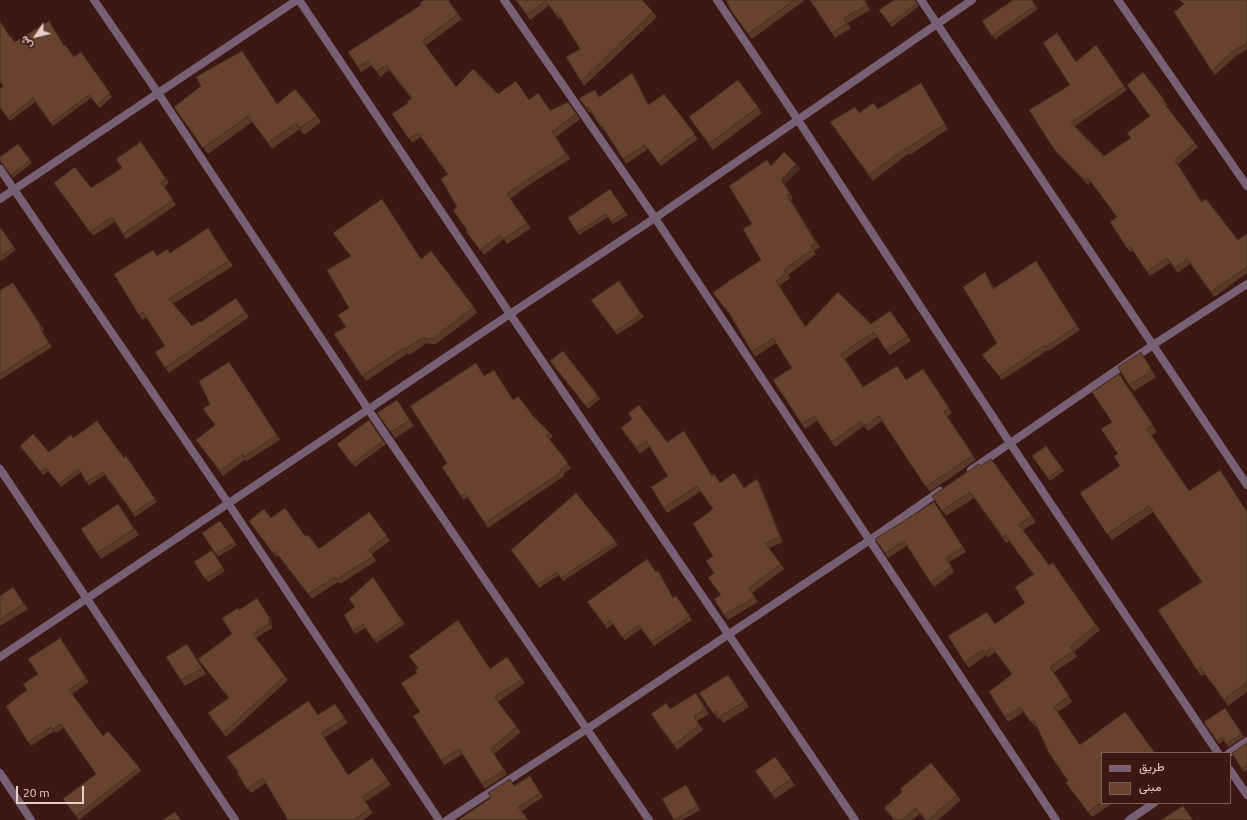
<!DOCTYPE html>
<meta charset="utf-8">
<style>
body{margin:0}
#map{position:relative;width:1247px;height:820px;overflow:hidden;background:#3d1713;font-family:Ubuntu,Vazirmatn,sans-serif}
canvas{display:block}
.legend{position:absolute;left:1101px;top:752px;width:130px;height:52px;box-sizing:border-box;background:#3d1713;border:1px solid #81605c;margin:0;padding:5px 7px;list-style:none;font-size:12px;color:#e8ceca}
.legend li{display:flex;align-items:center;gap:8px;height:20px}
.legend b{width:20px;border:1px solid #81605c}
.north{position:absolute;left:16px;top:16px;width:40px;height:40px;-webkit-text-stroke:3px #3d1713;paint-order:stroke;rotate:235deg;font-size:11px;font-weight:700;line-height:16px;text-align:center;color:#e8ceca}
.north::after{content:'';display:block;margin:auto;width:14px;height:18px;background:#e8ceca;clip-path:polygon(50% 0,100% 100%,50% 72%,0 100%)}
.scale{position:absolute;left:16px;top:786px;width:68px;height:18px;box-sizing:border-box;border:2px solid #e8ceca;border-top:0;padding-left:5px;font-size:12px;line-height:14px;white-space:nowrap;color:#e8ceca;-webkit-text-stroke:3px #3d1713;paint-order:stroke}
</style>
<div id="map">
<canvas width="1247" height="820"></canvas>
<ul class="legend">
<li><b style="height:5px;background:#766174"></b>طريق</li>
<li><b style="height:11px;background:#67422e"></b>مبنى</li>
</ul>
<div class="north">ش</div>
<div class="scale">20 m</div>
</div>
<script>
const context = document.querySelector('canvas').getContext('2d');
context.lineJoin = 'round';
const shape = rows => new Path2D(rows.map(r => 'M' + r).join(''));
function strokePath(path, color, width, dash) { context.strokeStyle = color; context.lineWidth = width; context.lineCap = dash ? 'butt' : 'round'; context.setLineDash(dash || []); context.stroke(path); }
function paint(path, color) { context.fillStyle = color; context.fill(path, 'evenodd'); }
strokePath(shape([
 [94,0,158,93,368,409,649,820],
 [299,0,510,314,855,820],
 [504,0,655,218,1056,820],
 [717,0,798,120,1010,443,1218,753],
 [921,0,1247,485],
 [1118,0,1247,186],
 [0,169,228,503,439,820],
 [0,199,297,0],
 [0,469,235,820],
 [971,470,1153,345,1247,284],
 [0,657,510,314,655,218,972,0],
 [1229,753,1247,741],
 [1230,770,1247,795],
 [0,773,31,820],
 [447,820,587,729,870,540,940,491],
 [1129,820,1154,803]
]), '#766174', 8);
paint(shape([
 [448,0,462,19,425,46,456,87,529,100,551,110,568,102,580,119,556,137,570,159,529,185,510,199,531,228,507,244,504,239,484,255,466,231,467,230,457,207,448,175,421,137,412,143,392,114,408,103,411,98,389,70,380,77,372,65,361,72,348,52],
 [516,0,642,0,653,12,657,17,584,86,581,81,580,49,561,18,559,19,549,6,530,20],
 [726,0,805,0,752,39,732,12],
 [810,0,865,0,870,10,848,23,851,28,835,38],
 [894,0,916,0,916,1,919,6,892,27,879,10],
 [1032,0,1038,9,995,39,982,21],
 [1247,0,1247,49,1236,56,1215,75,1174,12,1184,5],
 [49,21,64,46,74,57,81,52,112,97,100,108,91,98,53,126,35,102,10,121,0,108,11,37,15,42],
 [1096,45,1127,90,1075,126,1104,156,1130,138,1150,116,1143,72,1168,105,1166,106,1198,147,1178,164,1202,202,1238,240,1247,234,1247,273,1214,297,1190,264,1178,273,1170,263,1150,276,1133,251,1130,252,1127,248,1117,217,1091,182,1088,185,1057,153,1054,149,1070,85,1076,62],
 [635,77,648,105,664,94,698,139,661,166,648,149,626,164,605,131,604,131,591,111,589,113,579,98,600,97],
 [921,83,948,129,910,155,909,153,873,181,830,122,859,113,878,109],
 [277,104,317,116,321,122,304,135,300,129,272,149,252,122,208,154,174,107],
 [758,107,762,113,713,150,693,123],
 [141,142,169,183,164,187,176,205,126,239,115,222,93,236,54,183,91,188,122,168],
 [18,144,32,163,13,178,0,161],
 [796,164,800,169,784,185,793,198,791,200,820,247,814,251,816,254,788,275,790,278,779,286,806,327,871,324,890,311,911,341,890,355,877,337,845,359,863,387,897,366,906,380,923,369,952,413,947,417,976,460,930,492,882,421,868,431,864,426,835,447,817,421,805,429,773,380,792,368,776,343,755,357,752,352,761,260,752,224,771,166],
 [610,189,628,215,613,224,608,217,579,235,568,218],
 [0,227,16,250,1,261,0,260],
 [208,228,233,266,173,304,192,326,201,322,236,298,249,317,169,373,155,352,165,346,147,317,142,320,139,315,157,256,170,253],
 [333,233,421,259,474,307,477,313,436,344,429,344,427,343,409,355,408,353,366,381,334,334,346,327,349,308,350,256],
 [1036,261,1080,330,1049,351,1048,350,1002,380,982,355,997,343,988,277,994,288],
 [619,281,644,317,617,335,591,300],
 [13,283,44,330,42,331,52,347,0,380,0,290],
 [563,351,600,399,588,409,552,364],
 [1141,352,1156,377,1134,391,1129,385],
 [229,362,280,440,247,461,246,459,223,476,196,440,215,425,210,404],
 [494,370,513,400,533,416,553,436,549,440,571,468,563,474,564,476,488,528,468,497,464,500,461,496,485,376],
 [1119,374,1157,432,1151,436,1189,491,1247,512,1247,692,1228,706,1205,674,1201,676,1197,670,1202,582,1153,512,1112,540,1080,493,1120,466,1112,422],
 [397,400,414,426,395,438,377,413],
 [369,420,386,444,355,467,337,444],
 [624,433,667,442,713,475,720,483,744,488,757,479,760,484,783,542,769,548,784,569,752,593,758,602,728,620,724,615,721,595,714,573,713,509,701,491,667,513,664,508,668,476,650,446,640,454],
 [73,438,124,458,126,456,157,502,135,517,105,475,89,485,81,472,61,487,48,471,43,475,20,446,49,452],
 [1046,446,1064,471,1050,481,1032,456],
 [991,459,1036,522,1023,530,1049,565,1053,563,1100,630,1074,652,1077,657,1053,673,1072,702,1058,712,1080,745,1102,753,1102,803,1113,803,1092,817,1066,783,1068,781,1037,726,1035,727,1024,712,1008,722,1005,717,1012,674,995,652,988,658,986,655,969,668,965,663,995,624,1025,603,1034,575,1009,541,1006,543,974,498,946,516,932,496],
 [934,502,966,552,949,562,954,572,934,587,907,546,888,558,875,539],
 [118,504,139,535,101,559,81,529],
 [369,512,390,541,372,554,376,561,340,584,338,582,312,599,279,555,276,557,249,521,271,518,305,536,319,549],
 [220,521,237,545,218,557,202,533],
 [616,542,618,545,563,581,559,575,539,588,511,550],
 [212,550,225,571,208,582,194,562],
 [658,571,661,575,673,598,676,596,692,620,654,646,641,629,625,640,613,624,607,629,590,606],
 [373,577,405,624,376,643,365,628,355,634,353,631,355,607],
 [13,587,28,609,0,626,0,596],
 [239,610,272,621,272,628,256,638,288,680,226,737,208,713,228,698,232,634],
 [60,638,89,682,72,694,103,736,139,767,141,771,79,820,63,799,96,774,64,728,56,733,54,731,31,746,6,706,27,690,38,674],
 [187,644,206,674,185,686,181,680],
 [507,657,525,683,498,702,521,732,494,754,507,774,485,789,463,754,444,765,441,760,420,712,490,669],
 [733,681,749,707,723,723,720,718,718,719,699,693],
 [700,698,709,714,697,721,703,730,677,750,654,719,670,709],
 [335,704,348,723,324,738,348,775,372,758,391,785,365,802,373,813,363,820,288,820,266,783,251,793,237,773,318,715],
 [1225,708,1244,737,1229,747,1224,740,1219,744,1204,722],
 [1247,743,1247,770,1244,772,1232,753],
 [775,757,795,785,775,799,755,771],
 [530,776,543,797,522,811,528,820,458,820],
 [686,785,700,810,682,820,674,820],
 [957,795,961,800,938,820,925,820,920,814,912,820,894,820,884,808]
]), '#593928');
paint(shape([
 [632,73,635,77,651,110,648,105],
 [921,83,925,89,948,129,945,124],
 [796,164,800,169,784,185,781,180],
 [787,195,791,200,820,247,816,243],
 [985,272,988,277,996,293,993,289],
 [757,479,760,484,783,542,780,537],
 [658,571,661,575,675,602,673,598],
 [260,602,272,621,272,628,269,624]
]), '#482e20');
const building = shape([
 [424,0,448,0,458,14,422,41,456,87,473,69,498,94,516,81,529,100,538,93,550,110,549,111,568,102,576,114,552,132,566,154,525,181,507,194,527,223,504,239,500,235,480,250,466,231,467,230,453,210,457,207,441,179,448,174,418,133,409,139,392,114,408,103,407,102,412,98,386,65,377,72,368,61,358,67,348,52,421,5,420,3,424,0],
 [516,0,642,0,653,12,581,81,566,57,580,49,557,12,556,14,546,1,527,15,516,0],
 [726,0,794,0,748,34,732,12,726,0],
 [810,0,864,0,867,5,844,18,847,23,832,33,810,0],
 [894,0,915,0,917,3,890,24,879,10,894,0],
 [1013,0,1032,0,1035,6,992,36,982,21,1013,0],
 [1180,0,1247,0,1247,43,1233,51,1212,71,1174,12,1184,4,1180,0],
 [0,21,10,37,11,37,15,42,49,21,64,46,65,45,74,57,81,52,110,93,97,105,89,95,51,123,33,98,8,118,0,108,0,88,3,86,0,81,0,21],
 [1057,33,1076,62,1096,45,1124,86,1071,123,1104,156,1131,138,1127,133,1150,116,1127,85,1143,72,1165,101,1163,102,1195,143,1175,160,1201,202,1206,199,1238,240,1247,234,1247,267,1211,292,1187,259,1175,268,1167,258,1147,272,1130,246,1127,248,1110,222,1117,217,1088,178,1085,180,1054,149,1029,110,1070,85,1043,43,1057,33],
 [242,51,277,104,295,89,317,116,300,128,296,123,268,143,248,116,203,148,174,107,201,86,196,77,242,51],
 [632,73,648,105,664,94,695,134,658,162,645,145,623,159,602,126,601,127,588,107,586,108,579,98,595,90,599,97,632,73],
 [738,80,758,107,709,144,689,117,738,80],
 [921,83,945,124,906,149,905,148,869,175,830,122,855,107,859,113,873,103,878,109,921,83],
 [141,142,166,179,161,182,173,200,123,234,112,217,90,232,54,183,75,167,91,188,122,168,116,159,141,142],
 [18,144,30,160,11,175,0,161,0,157,18,144],
 [784,152,796,164,781,180,790,193,787,195,816,243,811,246,813,249,784,270,786,273,776,281,805,327,838,292,871,324,890,311,908,336,886,350,874,332,841,354,863,387,897,366,906,380,923,369,949,408,944,412,973,455,926,487,879,416,865,426,861,421,832,442,814,416,802,424,773,380,792,368,773,338,752,352,729,313,713,293,729,281,761,260,743,229,752,224,729,186,767,160,771,166,784,152],
 [610,189,625,212,611,221,606,214,577,232,568,218,610,189],
 [382,199,421,259,431,251,474,307,432,339,425,339,424,337,405,349,404,348,362,376,334,334,346,327,338,315,349,308,327,270,351,256,333,233,382,199],
 [0,227,14,247,0,257,0,227],
 [208,228,229,261,169,299,192,326,200,321,201,322,236,298,245,312,165,368,155,352,165,346,143,312,139,315,114,274,153,250,157,256,167,249,170,253,208,228],
 [1036,261,1077,326,1046,347,1045,345,999,376,982,355,997,343,963,287,985,272,993,289,1036,261],
 [619,281,641,314,615,332,591,300,619,281],
 [13,283,41,326,39,327,49,343,0,374,0,290,13,283],
 [563,351,598,396,586,406,550,361,563,351],
 [1141,352,1152,371,1129,385,1118,367,1141,352],
 [229,362,277,435,244,457,243,454,220,471,196,440,215,425,203,409,210,404,199,381,229,362],
 [476,363,484,376,494,370,513,400,518,396,533,416,549,432,546,435,568,463,560,470,561,472,485,523,465,493,461,496,442,467,447,463,410,406,476,363],
 [1119,374,1153,425,1147,429,1189,491,1220,470,1247,512,1247,682,1224,699,1200,667,1197,670,1158,610,1202,582,1149,506,1107,534,1080,493,1120,466,1114,456,1118,454,1101,429,1112,422,1092,392,1119,374],
 [397,400,410,420,391,432,377,413,397,400],
 [639,405,667,442,684,431,712,476,714,474,720,483,734,473,744,488,757,479,780,537,765,543,781,564,749,588,755,597,724,615,714,599,721,595,708,578,714,573,706,561,713,556,693,524,713,509,697,486,664,508,651,487,668,476,646,441,637,448,621,428,632,419,628,413,639,405],
 [369,420,383,441,352,464,337,444,369,420],
 [97,421,124,458,126,456,155,499,133,513,103,472,86,482,79,469,59,484,46,468,41,472,20,446,33,434,49,452,71,435,73,438,97,421],
 [1046,446,1062,468,1048,478,1032,456,1046,446],
 [991,459,1032,516,1019,525,1049,565,1053,563,1096,625,1070,647,1073,651,1050,667,1069,696,1054,707,1080,745,1125,712,1155,753,1102,753,1102,802,1088,812,1066,783,1068,781,1049,753,1034,720,1031,722,1020,707,1005,717,989,692,1012,674,992,647,984,653,982,650,965,663,948,636,987,612,995,624,1025,603,1015,587,1034,574,1005,535,1003,537,970,492,942,511,932,496,979,464,980,466,991,459],
 [576,493,616,542,561,578,557,572,537,585,511,550,576,493],
 [934,502,963,547,946,558,951,567,931,583,904,541,885,553,875,539,934,502],
 [118,504,134,529,97,553,81,529,118,504],
 [285,508,305,536,308,535,319,549,369,512,387,536,369,550,373,556,336,580,335,577,308,594,275,551,273,553,249,521,264,509,271,518,285,508],
 [220,521,235,542,216,554,202,533,220,521],
 [212,550,223,568,205,579,194,562,212,550],
 [647,559,656,572,658,571,673,598,676,596,690,616,652,642,638,625,622,637,610,620,605,625,587,602,647,559],
 [373,577,402,621,374,640,363,624,353,631,344,615,355,607,349,599,373,577],
 [13,587,24,604,0,619,0,596,13,587],
 [257,598,269,617,269,624,253,634,285,676,223,733,208,713,229,698,198,659,232,634,222,618,238,608,239,610,257,598],
 [458,620,490,669,507,657,522,679,494,697,517,727,491,749,504,770,482,784,459,749,441,760,413,716,420,712,401,683,417,673,415,670,418,668,409,656,458,620],
 [60,638,86,678,69,690,103,736,108,731,139,767,76,816,63,799,96,774,61,724,53,729,51,727,28,742,6,706,27,690,23,684,38,674,28,659,60,638],
 [187,644,202,668,181,680,166,657,187,644],
 [728,675,745,701,719,717,716,711,713,713,699,693,728,675],
 [696,693,705,709,694,716,699,725,674,745,651,714,666,703,670,709,696,693],
 [308,701,318,715,335,704,345,718,321,733,348,775,372,758,388,780,362,797,370,808,354,820,288,820,263,778,247,789,237,773,239,773,227,757,308,701],
 [1225,708,1242,734,1226,744,1222,737,1217,741,1204,722,1225,708],
 [1247,743,1247,766,1242,769,1232,753,1247,743],
 [775,757,791,779,771,793,755,771,775,757],
 [931,763,957,795,928,820,926,820,916,808,902,820,895,820,884,808,902,792,900,789,931,763],
 [530,776,540,793,518,807,526,817,521,820,458,820,491,798,488,793,510,779,514,786,530,776],
 [686,785,698,806,674,820,662,799,686,785],
 [1183,806,1193,820,1161,820,1183,806],
 [175,812,181,820,163,820,175,812]
]);
paint(building, '#67422e');
strokePath(building, '#482e20', 1);
</script>
